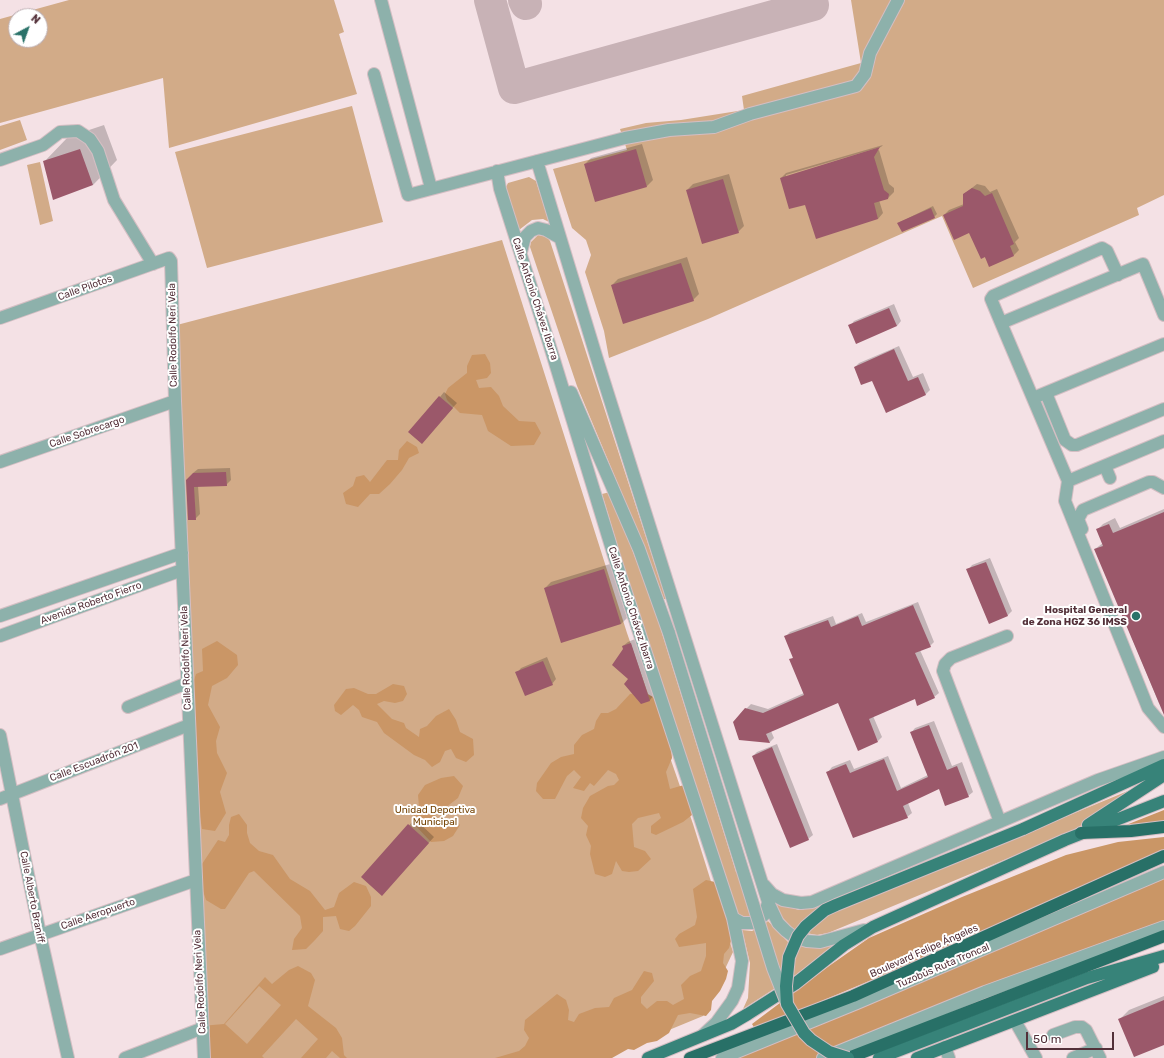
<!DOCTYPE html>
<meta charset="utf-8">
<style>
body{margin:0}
#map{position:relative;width:1164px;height:1058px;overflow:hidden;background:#f4e1e5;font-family:Rubik,sans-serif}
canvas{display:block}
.north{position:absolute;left:8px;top:8px;width:40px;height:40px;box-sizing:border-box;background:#fff;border:1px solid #baacb0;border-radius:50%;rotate:41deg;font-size:11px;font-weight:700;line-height:16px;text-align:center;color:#533039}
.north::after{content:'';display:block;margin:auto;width:14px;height:18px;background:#2a7269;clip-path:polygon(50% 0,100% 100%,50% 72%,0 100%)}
.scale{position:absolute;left:1026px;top:1032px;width:88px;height:18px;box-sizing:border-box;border:2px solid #533039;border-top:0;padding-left:5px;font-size:12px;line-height:14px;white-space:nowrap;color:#533039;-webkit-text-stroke:3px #fff;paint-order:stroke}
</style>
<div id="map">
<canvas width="1164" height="1058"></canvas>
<div class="north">N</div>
<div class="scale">50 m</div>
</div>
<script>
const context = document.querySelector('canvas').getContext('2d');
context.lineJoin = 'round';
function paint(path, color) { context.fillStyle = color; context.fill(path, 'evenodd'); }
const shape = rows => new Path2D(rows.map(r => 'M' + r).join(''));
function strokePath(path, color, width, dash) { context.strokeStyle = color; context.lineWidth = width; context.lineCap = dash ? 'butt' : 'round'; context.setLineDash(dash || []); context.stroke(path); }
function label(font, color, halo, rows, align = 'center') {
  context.font = font + ' Rubik,sans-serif'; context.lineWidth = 4; context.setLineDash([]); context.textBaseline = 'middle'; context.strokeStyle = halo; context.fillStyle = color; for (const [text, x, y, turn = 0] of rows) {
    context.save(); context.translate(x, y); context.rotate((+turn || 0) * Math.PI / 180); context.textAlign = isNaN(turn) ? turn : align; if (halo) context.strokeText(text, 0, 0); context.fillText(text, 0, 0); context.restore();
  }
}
paint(shape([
 [69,0,334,0,344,32,339,34,357,94,169,148,163,78,0,123,0,19],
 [16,16,40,16,40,40,16,40],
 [851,0,1164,0,1164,195,1137,208,1139,215,973,288,942,216,708,319,609,358,604,331,585,272,591,255,586,240,572,228,553,169,627,150,620,129,646,123,681,120,744,110,742,96,861,63],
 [352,106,383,222,207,268,175,152],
 [20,120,27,140,0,150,0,126],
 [40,162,53,221,40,225,27,165],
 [529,177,536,181,549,222,543,219,532,220,519,230,506,187,508,183],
 [538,235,547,237,550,241,666,599,664,599,645,549,577,386,530,247,531,242],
 [502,240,627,633,693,824,733,952,703,1016,601,1058,202,1058,173,326],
 [610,492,653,604,736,872,748,878,753,916,749,918,737,914,630,587,602,494],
 [1152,781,1069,833,828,933,817,935,795,931,779,914,777,905,779,904,799,910,810,908,914,865,927,874],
 [768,921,789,943,811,948,832,946,797,974,743,1009,748,998,750,963,742,930,752,931,762,926]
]), '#d2ab88');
paint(shape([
 [485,354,490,363,491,373,487,378,476,380,479,388,491,387,499,396,503,406,519,421,535,422,541,433,534,445,511,446,488,431,482,415,460,413,447,400,445,394,448,388,467,373,467,366,472,355],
 [407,441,417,447,419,453,409,458,402,470,390,484,379,494,370,494,358,507,346,504,343,493,353,486,356,477,364,475,370,482,387,460,398,460,399,450],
 [217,641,237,655,238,665,227,678,212,686,208,705,220,727,216,741,217,753,227,773,220,792,226,813,215,831,202,829,197,798,192,686,196,674,203,671,202,649],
 [393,684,404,686,407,694,403,701,395,703,384,701,377,704,392,719,404,723,406,728,419,737,420,729,427,726,436,716,449,709,456,720,460,732,473,739,474,755,466,762,456,758,451,749,445,751,440,762,432,767,425,760,414,755,384,733,377,722,362,717,359,710,353,705,341,715,335,711,334,705,346,689,354,688,368,694,376,694],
 [644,692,655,698,670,737,672,758,666,772,670,789,684,785,695,806,692,815,683,822,656,835,651,833,651,826,661,818,659,813,638,818,632,824,634,847,645,851,651,859,638,871,629,872,622,871,616,861,612,874,605,877,595,874,590,854,591,846,586,835,588,826,581,818,583,808,590,796,608,786,614,785,619,780,616,774,608,770,594,786,590,783,584,791,573,788,581,777,574,770,567,776,555,799,543,799,536,791,537,783,551,763,561,757,574,754,574,745,582,735,594,729,596,721,601,713,608,713,616,709,630,694],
 [454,776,463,786,458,798,428,821,433,828,444,821,454,818,460,825,453,836,444,841,431,842,414,824,414,813,419,807,418,795,425,785,441,778],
 [1164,810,1164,824,1126,828,1126,825],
 [239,814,247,825,247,833,250,843,259,851,273,855,290,879,310,891,325,910,334,907,339,893,354,882,366,886,371,897,371,906,355,926,349,931,340,929,336,916,323,917,323,931,315,940,306,949,292,950,294,939,302,928,300,916,254,871,249,873,225,909,221,909,206,900,202,888,202,864,218,840,225,842,229,835,229,825,231,817],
 [1164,837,1164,857,755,1029,752,1024,829,966,869,938,962,897,1066,855,1118,842],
 [1164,877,1164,924,817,1058,733,1058],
 [706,880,715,882,722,895,721,903,729,919,731,941,729,948,724,954,723,963,728,971,726,979,720,991,712,1001,711,1010,706,1016,690,1013,678,1015,669,1033,657,1041,647,1043,634,1050,628,1049,612,1058,495,1058,519,1051,525,1046,529,1038,524,1030,525,1020,557,994,566,1000,569,1010,568,1020,574,1022,579,1014,595,1008,609,1007,614,998,632,990,644,971,652,973,654,981,641,997,641,1003,647,1009,657,1001,667,1001,673,1005,684,999,681,985,690,976,701,971,706,956,706,943,679,947,675,939,679,934,695,925,697,917,693,889],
 [298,966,311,973,315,980,308,1006,336,1028,342,1038,344,1055,347,1058,340,1058,332,1051,326,1058,301,1058,318,1039,296,1019,262,1056,264,1058,202,1058,201,1026,224,1024,265,977,272,984,289,970],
 [259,986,281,1005,247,1044,225,1024]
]), '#ca9666');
paint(shape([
 [104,125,117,160,93,185,44,162,68,137],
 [642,144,653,180,647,186,585,164,591,158],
 [883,145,881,147,786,175,786,177,879,150,889,184,894,188,894,192,888,198,879,200,883,213,878,219,806,203,781,178,786,173],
 [729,174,744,226,738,232,687,190,693,184],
 [977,184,985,186,990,192,997,189,1019,238,1015,242,1019,250,1014,255,990,266,970,231,944,215,949,210,964,204,964,194],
 [933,206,937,214,934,217,898,223],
 [687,257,699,294,693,300,612,285,618,279],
 [894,304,901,321,897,326,850,326,854,321],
 [899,346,913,377,923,373,930,390,926,394,886,411,872,379,855,367,859,363],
 [444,392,457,403,426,438,440,397],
 [230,468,231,480,226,485,198,486,200,514,195,519,193,473,198,469],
 [1164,509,1164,701,1159,703,1095,549,1103,543,1097,530,1103,524,1115,518,1120,528],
 [990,558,1012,611,1008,615,990,623,968,570,972,565],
 [610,564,627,618,621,624,545,588,551,582],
 [918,602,934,642,930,646,920,650,939,693,934,697,915,698,873,716,882,737,878,741,839,702,771,731,774,738,770,742,740,739,746,709,751,704,768,709,804,693,791,660,794,656,786,636,790,632,833,616,836,624,862,613,866,622],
 [635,639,654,695,650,700,641,703,629,679,623,646,628,642],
 [547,657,556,679,552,684,517,673,521,668],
 [934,721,952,766,962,762,973,792,968,796,939,788,908,803,912,813,907,817,828,772,832,767,850,760,854,769,888,756,901,788,928,775,911,733,915,728],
 [777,744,813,835,808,839,753,756,757,752],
 [415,819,434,837,388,888,362,877],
 [1164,996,1164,1044,1120,1019,1129,1010]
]), '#0003');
strokePath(shape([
 [490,0,514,88,813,5],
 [524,0,526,4]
]), '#c8b2b6', 32);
paint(shape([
 [880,147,874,157,884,190,889,194,888,199,874,203,878,219,816,239,805,205,789,209,780,178],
 [80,149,93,185,53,200,43,161],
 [636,149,647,187,595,202,584,164],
 [723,179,739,233,702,244,686,190],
 [972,188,980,191,985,196,992,193,1014,244,1010,246,1014,256,989,267,985,257,981,259,969,233,954,240,943,215,963,206,963,194],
 [931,208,935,218,902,232,897,223],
 [681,263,694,301,623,324,611,285],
 [889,308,897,326,856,344,848,325],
 [894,349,908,381,918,377,926,395,886,413,872,381,861,385,854,367],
 [439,396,453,408,422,444,408,432],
 [226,472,227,486,194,487,196,520,188,520,186,480,193,473],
 [1164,512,1164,715,1094,549,1103,546,1096,529,1109,524,1113,533],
 [986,562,1008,616,989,624,966,569],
 [604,569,621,624,561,643,544,588],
 [913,605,931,647,915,653,935,698,917,706,915,699,869,719,878,742,858,751,838,703,766,734,770,743,739,740,733,722,745,708,763,713,804,695,789,659,793,658,784,636,828,620,831,627,858,616,862,626],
 [631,643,650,701,641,704,624,684,628,679,612,665,623,649,622,646],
 [543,661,553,685,525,696,515,672],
 [929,725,947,770,957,766,969,797,945,806,939,789,903,806,908,818,853,838,826,772,846,764,850,773,884,759,897,791,928,777,910,732],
 [772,747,809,840,790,848,752,756],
 [408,824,429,843,382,896,361,877],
 [1164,1000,1164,1045,1134,1057,1118,1019]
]), '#9b586a');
const minor = shape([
 [381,0,431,188],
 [374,74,408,195,625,138,669,130,714,127,750,114,856,86,865,74,870,53,898,0],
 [0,160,43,145,60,132,78,131,90,139,98,151,114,200,153,264],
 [537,161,597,359,768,902,778,923,786,931,794,937,807,941,820,942,864,930],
 [497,171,500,189,548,340,614,556,733,918,742,961,738,988,732,1001,716,1023,703,1035],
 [521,252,525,237,531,231,538,228,546,230,560,238],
 [1164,315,1143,264,1001,323,1068,481,1065,501,1148,708,1164,727],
 [0,318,169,258,171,261,175,401,204,1058],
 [1001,323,991,299,993,296,1102,248,1107,251,1118,275],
 [571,392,639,549,669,633],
 [1046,393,1065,440,1072,445,1077,445,1164,409],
 [1038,396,1164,344],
 [0,462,175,401],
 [1105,466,1110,478],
 [1068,481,1164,441],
 [1082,529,1078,519,1083,510,1149,482,1153,482,1164,488],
 [0,616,182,553],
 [0,636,182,570],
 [128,707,187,683],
 [0,735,40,934,68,1058],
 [0,799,189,725],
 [1000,822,943,671,945,664,951,658,1007,636],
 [764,885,772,894,783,900,801,903,812,902,1098,780,1164,757],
 [733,918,742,923,755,923,765,914,768,902],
 [0,949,196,880],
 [1015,1021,1036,1058],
 [1053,1035,1075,1027,1082,1027,1086,1030,1100,1058],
 [945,1047,949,1058],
 [125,1058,203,1028],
 [722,1058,857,1003,1164,872],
 [823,1058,985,992,1164,927],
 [1073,1058,1096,1048]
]);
const major = shape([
 [1088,825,1164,775],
 [1023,829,1164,765],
 [648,1058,731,1024,748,1014,795,984,844,945,873,927,1065,840,1164,801],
 [879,1058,1087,978,1164,956],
 [917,1058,1153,967]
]);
const highway = shape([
 [1081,833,1131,831,1164,827],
 [690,1058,853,996,1164,856],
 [848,1058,1164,936]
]);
strokePath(minor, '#d4bec3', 14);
strokePath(major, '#d4bec3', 14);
strokePath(highway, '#d4bec3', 14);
strokePath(minor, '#8db1ab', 12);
strokePath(major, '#378379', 12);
strokePath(highway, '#287067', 12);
const minorBridge = shape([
 [669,633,773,968,786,1001]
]);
const majorBridge = shape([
 [848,1058,829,1052,811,1040,804,1033,787,1004,786,986,789,957,798,936,806,926,825,910,836,905,1023,829]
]);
strokePath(minorBridge, '#d4bec3', 14, []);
strokePath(majorBridge, '#d4bec3', 14, []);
strokePath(minorBridge, '#8db1ab', 12);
strokePath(majorBridge, '#378379', 12);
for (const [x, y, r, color] of [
 [1136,616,5,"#2a7269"]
]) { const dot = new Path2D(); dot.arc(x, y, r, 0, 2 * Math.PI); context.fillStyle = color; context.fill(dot); strokePath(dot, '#fff', 1.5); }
label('10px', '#533039', '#fff', [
 ["Calle Pilotos",85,288,-20],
 ["Calle Antonio Chávez Ibarra",535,299,72],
 ["Calle Rodolfo Neri Vela",173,335,-91],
 ["Calle Sobrecargo",87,432,-19],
 ["Avenida Roberto Fierro",91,603,-20],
 ["Calle Antonio Chávez Ibarra",631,608,72],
 ["Calle Rodolfo Neri Vela",186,658,-92],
 ["Calle Escuadrón 201",94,762,-21],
 ["Calle Alberto Braniff",32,897,79],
 ["Calle Aeropuerto",98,914,-19],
 ["Boulevard Felipe Ángeles",924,951,-24],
 ["Tuzobús Ruta Troncal",943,966,-23],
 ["Calle Rodolfo Neri Vela",200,982,-93]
]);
label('bold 10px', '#533039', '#fff', [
 ["Hospital General",1127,610],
 ["de Zona HGZ 36 IMSS",1127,622]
], 'right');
label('10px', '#754405', '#fff', [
 ["Unidad Deportiva",435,810],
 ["Municipal",435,822]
]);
</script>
